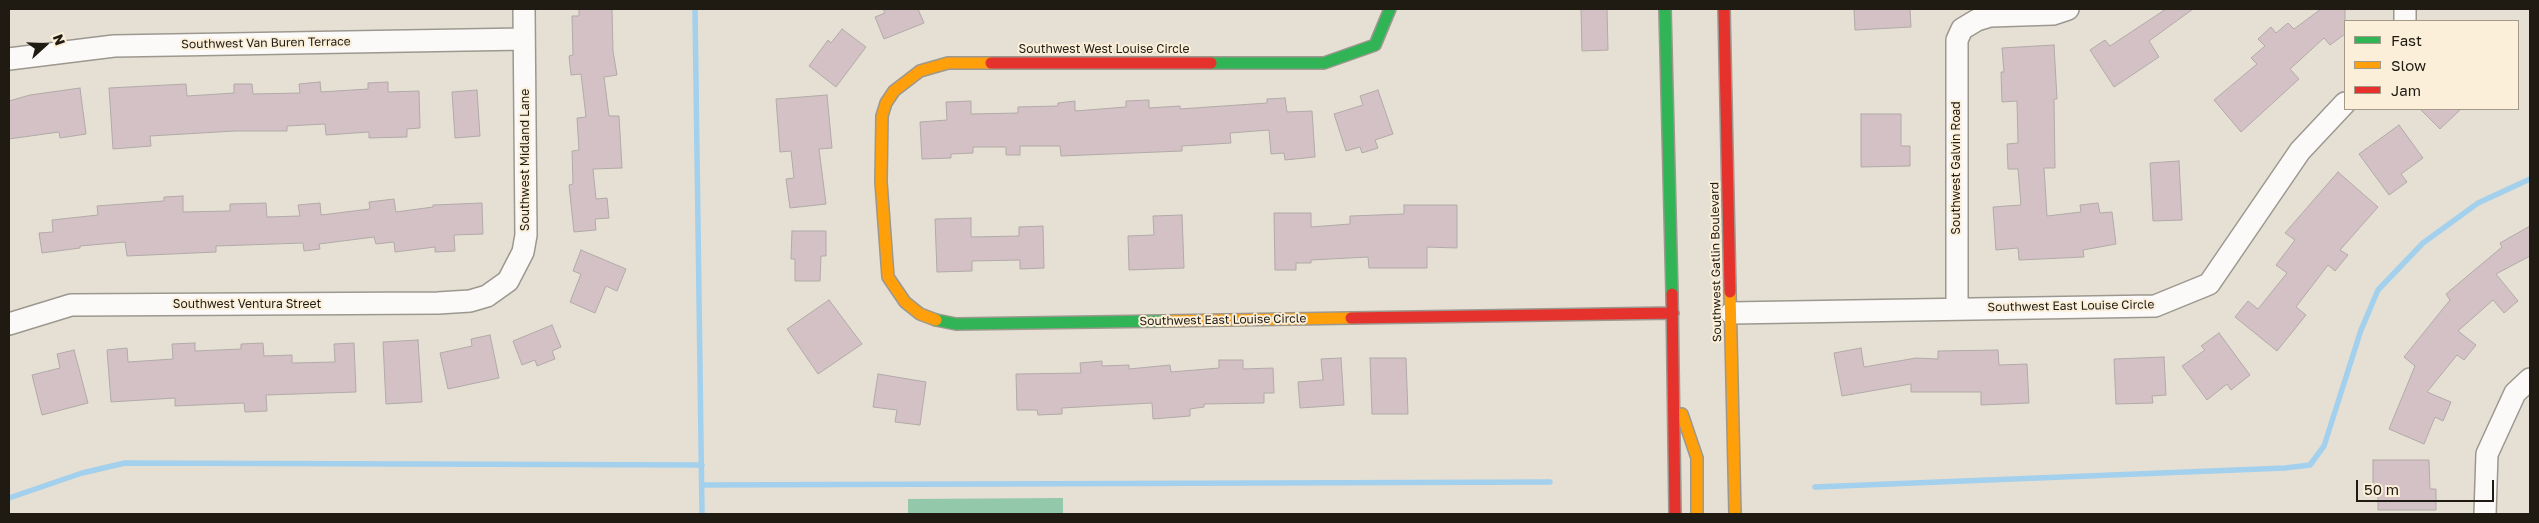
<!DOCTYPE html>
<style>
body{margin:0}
#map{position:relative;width:2539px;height:523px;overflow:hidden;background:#e6e0d4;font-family:"Golos Text",sans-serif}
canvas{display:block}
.frame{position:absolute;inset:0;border:10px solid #1f1b13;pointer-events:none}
.legend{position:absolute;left:2344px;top:20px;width:175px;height:90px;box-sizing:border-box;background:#fbefd9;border:1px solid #a39a8a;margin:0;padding:6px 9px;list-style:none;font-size:15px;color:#1f1b13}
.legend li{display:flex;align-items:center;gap:10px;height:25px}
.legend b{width:25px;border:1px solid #a39a8a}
.north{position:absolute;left:20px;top:20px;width:50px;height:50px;-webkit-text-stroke:4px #fbefd9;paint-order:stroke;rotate:70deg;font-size:14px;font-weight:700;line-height:20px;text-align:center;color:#1f1b13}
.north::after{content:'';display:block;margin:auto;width:18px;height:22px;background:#1f1b13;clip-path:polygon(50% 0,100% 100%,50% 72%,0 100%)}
.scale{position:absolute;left:2356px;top:480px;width:138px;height:22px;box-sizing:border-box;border:2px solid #1f1b13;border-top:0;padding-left:6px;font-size:15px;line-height:18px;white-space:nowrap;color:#1f1b13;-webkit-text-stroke:4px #fbefd9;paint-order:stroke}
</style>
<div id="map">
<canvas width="2539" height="523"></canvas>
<div class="frame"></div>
<ul class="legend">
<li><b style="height:6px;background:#30b455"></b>Fast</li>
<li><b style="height:6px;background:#ff9f0a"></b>Slow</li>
<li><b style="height:6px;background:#e5322d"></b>Jam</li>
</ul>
<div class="north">N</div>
<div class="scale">50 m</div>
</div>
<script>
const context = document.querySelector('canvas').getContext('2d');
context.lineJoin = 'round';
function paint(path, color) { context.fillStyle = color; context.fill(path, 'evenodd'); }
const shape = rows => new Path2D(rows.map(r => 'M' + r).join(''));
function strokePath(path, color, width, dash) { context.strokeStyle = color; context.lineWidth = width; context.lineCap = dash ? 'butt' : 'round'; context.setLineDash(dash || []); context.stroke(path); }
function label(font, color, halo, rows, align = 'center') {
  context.font = font + ' "Golos Text",sans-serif'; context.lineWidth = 4; context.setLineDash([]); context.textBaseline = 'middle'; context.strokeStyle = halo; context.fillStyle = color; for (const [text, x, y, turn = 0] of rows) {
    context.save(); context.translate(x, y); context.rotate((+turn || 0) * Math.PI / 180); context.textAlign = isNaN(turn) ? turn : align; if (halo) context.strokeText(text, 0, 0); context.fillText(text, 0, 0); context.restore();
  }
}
paint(shape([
 [1063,498,1063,514,908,514,908,499]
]), '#93c8aa');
strokePath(shape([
 [695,9,702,514],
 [702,485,1550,482],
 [1815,487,2285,468,2310,465,2324,446,2361,330,2378,290,2423,243,2478,203,2530,179],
 [9,498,82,473,125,463,702,465]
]), '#a3d0ec', 5.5);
const building = shape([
 [579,9,612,9,613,51,617,75,604,77,609,116,619,116,622,168,593,169,596,199,607,198,609,218,595,219,596,230,574,232,569,185,573,184,572,151,579,150,577,118,586,117,581,74,571,75,569,56,573,55,572,16,579,16,579,9],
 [883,9,918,9,924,23,884,39,875,17,885,13,883,9],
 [1581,9,1607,9,1608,50,1582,51,1581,9],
 [1854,9,1910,9,1911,27,1855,30,1854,9],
 [2166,9,2193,9,2149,41,2159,57,2114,87,2090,50,2105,40,2110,46,2166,9],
 [2321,9,2345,9,2345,34,2330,45,2324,38,2290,69,2299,79,2241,132,2214,100,2257,64,2251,58,2265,46,2258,39,2271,27,2276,33,2288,23,2294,29,2321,9],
 [842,29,866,47,836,87,809,66,828,40,831,43,842,29],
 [2054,45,2057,99,2054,99,2055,168,2044,168,2047,216,2081,212,2080,205,2098,203,2100,213,2112,212,2116,244,2083,250,2084,257,2019,260,2018,248,1996,250,1993,207,2021,205,2018,169,2008,169,2007,144,2018,143,2017,101,2002,102,2001,72,2004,72,2002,48,2054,45],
 [320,82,321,92,368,89,368,83,388,82,388,92,419,91,420,128,407,129,407,137,369,138,369,132,326,135,325,124,287,126,287,131,235,131,150,136,151,146,113,149,109,88,186,84,187,96,234,93,234,84,252,84,253,94,300,93,299,84,320,82],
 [80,88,86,134,60,138,59,132,9,139,9,101,30,95,80,88],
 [477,90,480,136,455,138,452,92,477,90],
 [1378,90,1393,134,1375,140,1378,148,1362,153,1360,147,1346,151,1334,114,1363,105,1360,96,1378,90],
 [827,95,832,148,819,149,826,204,790,208,786,179,794,178,791,151,780,152,776,99,827,95],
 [1285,98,1287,112,1312,111,1315,157,1285,160,1284,153,1271,154,1269,130,1230,133,1231,143,1182,146,1182,151,1061,156,1060,146,1020,146,1020,155,1006,155,1006,147,973,147,973,153,951,154,951,158,922,159,920,122,947,120,946,102,971,101,971,114,1018,113,1018,107,1058,106,1058,103,1075,101,1075,111,1126,107,1126,101,1149,100,1149,108,1180,106,1180,109,1267,103,1267,99,1285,98],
 [2420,109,2461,109,2440,129,2420,109],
 [1861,114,1901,114,1901,146,1910,146,1910,166,1861,167,1861,114],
 [2399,125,2423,158,2401,174,2407,182,2389,195,2359,154,2399,125],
 [2179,161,2182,220,2153,221,2150,163,2179,161],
 [2338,172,2378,207,2340,250,2348,255,2335,271,2328,265,2296,307,2306,315,2277,351,2235,317,2248,301,2258,309,2287,273,2276,265,2295,240,2285,233,2338,172],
 [183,196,183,212,230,211,230,204,266,203,267,217,300,216,298,205,320,203,321,215,370,209,369,202,394,199,396,212,433,207,433,205,482,203,483,234,454,235,455,251,435,252,435,247,395,252,394,242,376,244,374,237,319,244,320,249,304,251,303,243,216,246,216,252,127,256,125,242,80,246,80,248,42,253,39,233,53,232,52,220,98,215,97,206,164,201,164,197,183,196],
 [1404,205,1457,205,1457,248,1427,247,1427,268,1369,268,1368,257,1311,260,1311,263,1296,263,1296,270,1275,270,1274,213,1311,213,1311,227,1350,224,1350,216,1404,214,1404,205],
 [1182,215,1184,268,1129,270,1128,236,1154,235,1153,216,1182,215],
 [971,218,971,237,1019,236,1019,227,1043,226,1044,268,1020,269,1020,260,972,261,972,271,937,272,935,219,971,218],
 [2530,226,2530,256,2496,274,2518,301,2504,313,2493,300,2458,331,2476,345,2464,360,2457,355,2427,392,2451,402,2443,421,2435,417,2424,444,2389,429,2415,366,2404,357,2450,300,2446,294,2502,247,2500,243,2530,226],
 [792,231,826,231,826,256,821,256,820,281,795,281,795,259,791,259,792,231],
 [581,250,626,269,617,291,606,286,595,313,570,302,581,274,573,271,581,250],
 [829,300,862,344,818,374,787,329,829,300],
 [552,325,561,347,552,351,555,359,537,366,535,360,522,365,513,341,552,325],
 [2219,333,2250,375,2231,390,2227,384,2207,400,2182,366,2205,350,2201,346,2219,333],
 [490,335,499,378,448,389,440,353,472,346,471,339,490,335],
 [418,340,422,402,386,404,383,342,418,340],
 [195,343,195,351,241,349,241,344,263,343,264,356,292,355,292,363,335,362,334,344,354,343,356,392,266,395,267,411,245,412,244,403,175,406,175,398,111,402,107,350,127,348,128,362,173,359,172,344,195,343],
 [1861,348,1864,367,1916,358,1938,359,1938,351,1998,350,1999,365,2027,364,2029,403,1981,405,1981,392,1911,392,1911,384,1842,396,1834,353,1861,348],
 [74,350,88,403,42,415,32,375,60,368,57,354,74,350],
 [2164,357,2166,395,2152,396,2153,403,2116,404,2114,359,2164,357],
 [1341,358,1344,405,1300,408,1298,382,1323,380,1321,359,1341,358],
 [1370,358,1406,358,1408,414,1372,414,1370,358],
 [1219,360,1243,360,1243,369,1273,368,1274,393,1264,393,1264,403,1204,404,1204,407,1190,409,1190,416,1153,419,1152,403,1062,408,1062,414,1038,415,1037,410,1017,410,1016,374,1081,373,1080,363,1102,361,1102,366,1129,365,1129,369,1170,365,1171,372,1219,368,1219,360],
 [878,374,926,382,920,425,895,422,897,410,873,407,878,374],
 [2373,460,2429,460,2430,489,2436,489,2436,510,2378,510,2378,491,2373,491,2373,460]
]);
paint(building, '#d3c1c6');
strokePath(building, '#b1aaa7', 1);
const street = shape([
 [2405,9,2405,21],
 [9,59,114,46,524,39],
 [1957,309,1957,40,1962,29,1977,20,1990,16,2053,14,2068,9],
 [1731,313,2155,306,2209,284,2300,151,2345,103],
 [9,324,71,305,438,303,470,301,487,296,508,281,523,252,526,235,524,9],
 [2485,514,2487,454,2515,393,2530,379]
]);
const fast = shape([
 [1665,9,1672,294],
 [1211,63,1324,63,1375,45,1390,9],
 [936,320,956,324,1164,321]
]);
const slow = shape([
 [1730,292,1735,514],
 [936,320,920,314,905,302,888,277,881,182,882,116,886,103,894,91,920,71,948,63,991,63],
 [1164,321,1351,318],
 [1682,414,1697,458,1697,514]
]);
const jam = shape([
 [1724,9,1730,292],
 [991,63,1211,63],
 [1672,294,1675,514],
 [1351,318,1673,313]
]);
strokePath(street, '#9c988f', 24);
strokePath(fast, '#9c988f', 14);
strokePath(slow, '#9c988f', 14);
strokePath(jam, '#9c988f', 14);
strokePath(street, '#fbfaf9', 21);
strokePath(fast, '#30b455', 11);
strokePath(slow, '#ff9f0a', 11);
strokePath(jam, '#e5322d', 11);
label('12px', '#1f1b13', '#fbefd9', [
 ["Southwest Van Buren Terrace",266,43,-1],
 ["Southwest West Louise Circle",1104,49],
 ["Southwest Midland Lane",525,160,-90],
 ["Southwest Galvin Road",1956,168,-90],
 ["Southwest Gatlin Boulevard",1716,262,-91],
 ["Southwest Ventura Street",247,304],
 ["Southwest East Louise Circle",2071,306,-1],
 ["Southwest East Louise Circle",1223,320,-1]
]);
</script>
